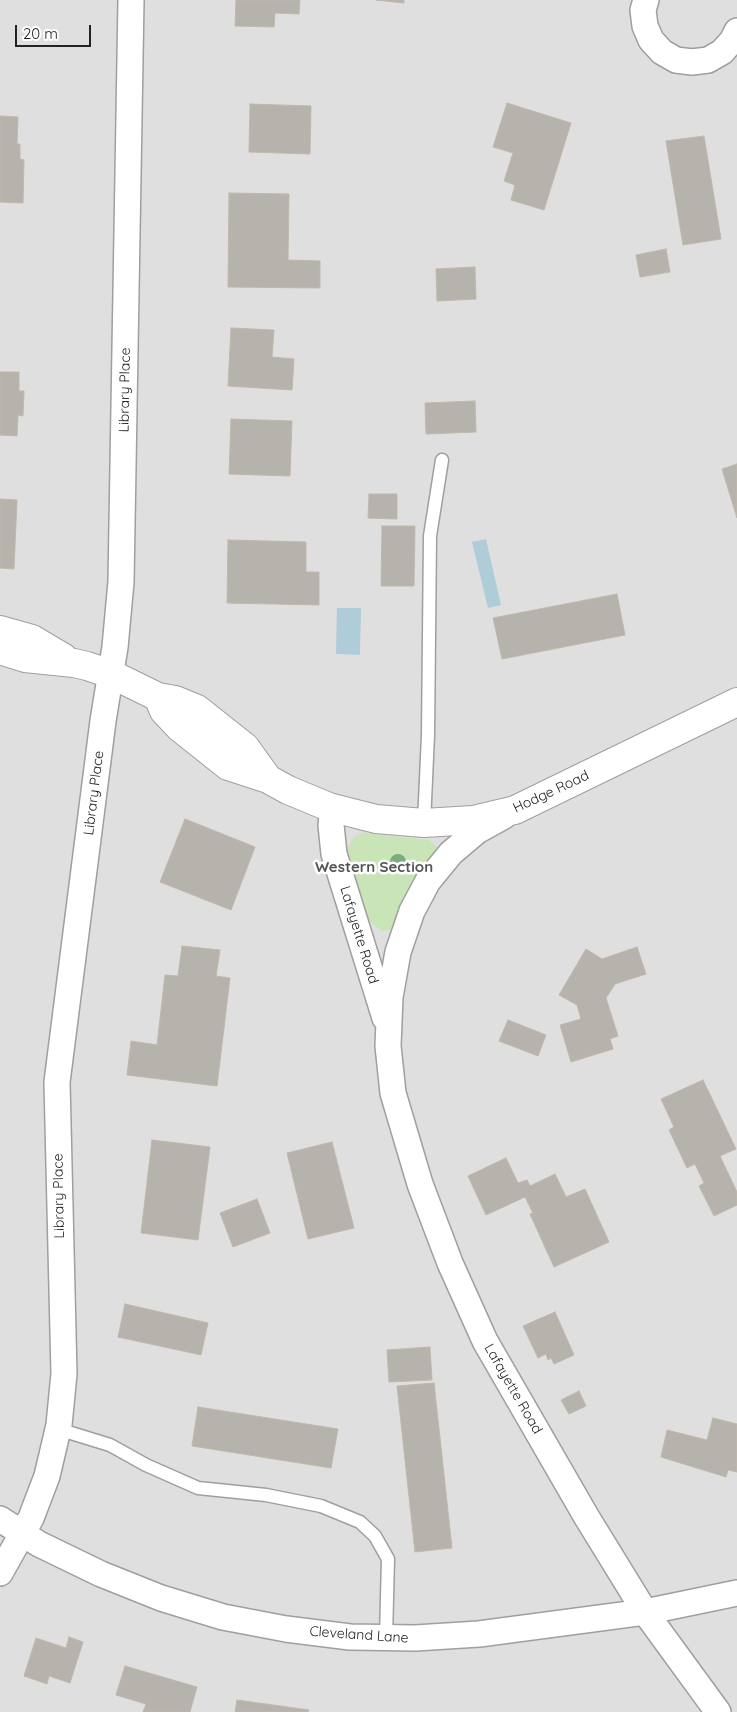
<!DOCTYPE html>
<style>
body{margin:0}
#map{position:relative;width:737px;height:1712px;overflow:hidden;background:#f1efe9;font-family:Quicksand,sans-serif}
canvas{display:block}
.scale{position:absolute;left:15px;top:25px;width:76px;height:22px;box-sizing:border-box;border:2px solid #222;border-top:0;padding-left:6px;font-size:15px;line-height:18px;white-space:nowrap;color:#222;-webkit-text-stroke:4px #fff;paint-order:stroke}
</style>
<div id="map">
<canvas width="737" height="1712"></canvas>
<div class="scale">20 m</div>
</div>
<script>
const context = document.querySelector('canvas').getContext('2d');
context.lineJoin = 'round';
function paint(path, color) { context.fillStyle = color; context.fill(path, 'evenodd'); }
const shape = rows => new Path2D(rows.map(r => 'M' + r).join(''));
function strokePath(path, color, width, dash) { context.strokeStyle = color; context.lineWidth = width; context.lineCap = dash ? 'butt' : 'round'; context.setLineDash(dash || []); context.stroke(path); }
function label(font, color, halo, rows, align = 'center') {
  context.font = font + ' Quicksand,sans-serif'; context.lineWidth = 5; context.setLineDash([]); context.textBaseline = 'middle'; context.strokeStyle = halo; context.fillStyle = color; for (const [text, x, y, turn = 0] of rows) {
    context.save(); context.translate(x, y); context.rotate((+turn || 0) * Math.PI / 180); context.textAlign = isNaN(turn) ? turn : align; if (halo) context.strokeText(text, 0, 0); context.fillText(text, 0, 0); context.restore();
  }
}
paint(shape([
 [0,0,737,0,737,1712,0,1712]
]), '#dfdfdf');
paint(shape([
 [363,833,429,840,437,847,439,854,394,927,390,930,382,931,369,921,347,852,351,841,356,835]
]), '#c9e4b6');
paint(shape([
 [486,539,501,605,488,608,472,542],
 [337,608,361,608,360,655,336,654]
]), '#afccd9');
const building = shape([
 [236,0,300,0,299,14,275,13,274,27,235,26,236,0],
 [376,0,404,0,404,3,376,0],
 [507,103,571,123,544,210,511,200,515,185,504,181,513,153,493,147,507,103],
 [250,104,311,106,310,154,249,152,250,104],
 [0,116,18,117,17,144,20,144,20,159,24,160,23,203,0,202,0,116],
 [704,136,721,239,683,245,666,141,704,136],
 [229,193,289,194,288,260,320,261,320,288,228,287,229,193],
 [666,249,670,272,640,277,636,255,666,249],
 [475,267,476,299,437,301,436,269,475,267],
 [231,328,274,330,272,357,294,359,292,390,228,386,231,328],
 [0,372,19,372,19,391,24,391,23,416,18,415,17,436,0,435,0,372],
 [475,401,476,432,426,434,425,403,475,401],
 [231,419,292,421,290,476,229,474,231,419],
 [737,464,737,518,722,469,737,464],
 [369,494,397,494,397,519,368,518,369,494],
 [0,499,17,500,14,569,0,568,0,499],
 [382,526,415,526,414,586,381,586,382,526],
 [228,540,306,542,306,572,319,572,319,605,227,603,228,540],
 [617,594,625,635,502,659,493,618,617,594],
 [185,819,255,847,231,910,160,882,185,819],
 [182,946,220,950,216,976,230,978,217,1086,127,1075,131,1041,157,1045,165,975,178,976,182,946],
 [637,947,646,974,615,984,606,998,618,1036,610,1039,613,1049,571,1062,560,1025,581,1019,577,1005,559,995,586,949,602,959,637,947],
 [508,1020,546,1035,538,1056,499,1041,508,1020],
 [703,1080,736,1149,720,1156,737,1192,737,1205,714,1216,699,1186,704,1183,695,1164,687,1168,669,1130,674,1127,661,1099,703,1080],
 [152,1140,210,1147,198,1240,141,1233,152,1140],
 [332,1142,354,1228,308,1239,287,1153,332,1142],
 [506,1158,518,1183,527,1180,530,1186,555,1174,566,1197,585,1189,609,1242,554,1267,530,1214,533,1213,525,1197,486,1215,468,1176,506,1158],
 [257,1199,270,1233,233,1247,220,1213,257,1199],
 [125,1304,208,1323,201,1355,118,1337,125,1304],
 [555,1312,574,1355,554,1364,551,1358,548,1360,546,1354,538,1358,523,1326,555,1312],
 [430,1347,432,1380,389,1382,387,1350,430,1347],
 [434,1383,452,1548,415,1552,397,1386,434,1383],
 [579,1391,586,1406,569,1414,561,1400,579,1391],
 [198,1407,338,1429,331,1468,192,1446,198,1407],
 [713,1418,737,1424,737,1472,728,1470,726,1477,661,1457,667,1430,707,1440,713,1418],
 [69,1637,83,1642,70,1683,49,1676,47,1684,24,1676,36,1638,66,1648,69,1637],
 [125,1666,197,1687,190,1712,143,1712,146,1704,116,1695,125,1666],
 [237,1700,309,1710,308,1712,235,1712,237,1700]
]);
paint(building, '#b6b2ac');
strokePath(building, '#c1b8ad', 1);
const service = shape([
 [424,823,428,735,430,536,442,460],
 [58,1429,110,1445,146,1465,198,1488,266,1495,321,1506,360,1522,375,1536,388,1559,386,1637]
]);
const minor = shape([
 [646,0,643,10,645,26,651,40,662,52,676,60,692,62,708,60,722,52,732,41,737,31],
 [333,808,331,825,334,854,385,1018],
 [504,816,477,831,451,853,428,881,412,911,398,952,390,997,388,1046,393,1093,420,1184,450,1263,485,1341,586,1516,645,1612,718,1712],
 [0,1519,39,1544,101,1574,161,1598,223,1617,286,1629,350,1637,415,1638,479,1634,645,1612,737,1593],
 [0,1573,31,1518,47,1476,59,1425,64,1374,57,1082,103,721,115,647,121,582,131,0]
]);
const tertiary = shape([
 [0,630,32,639,64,658],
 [0,650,25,658,74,663,87,666,111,674,158,697,175,700,197,709,245,747,268,779],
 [158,697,164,711,179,727,228,766,268,779,288,790,329,807,376,819,424,823,473,820,515,810,737,702]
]);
strokePath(service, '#9f9f9f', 15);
strokePath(minor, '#9f9f9f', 28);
strokePath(tertiary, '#9f9f9f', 30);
strokePath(service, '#fff', 12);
strokePath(minor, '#fff', 25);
strokePath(tertiary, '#fff', 28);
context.fillStyle = '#7aac7f';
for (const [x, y] of [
 [398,862]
]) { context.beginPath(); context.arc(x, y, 8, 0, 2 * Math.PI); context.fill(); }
label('14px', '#222', '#fff', [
 ["Library Place",125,390,-89],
 ["Hodge Road",551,792,-25],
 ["Library Place",94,793,-83],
 ["Lafayette Road",359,935,73],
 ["Library Place",59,1196,-91],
 ["Lafayette Road",513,1389,60],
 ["Cleveland Lane",359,1635,4]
]);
label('bold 15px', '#555', '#fff', [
 ["Western Section",374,867]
]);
</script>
